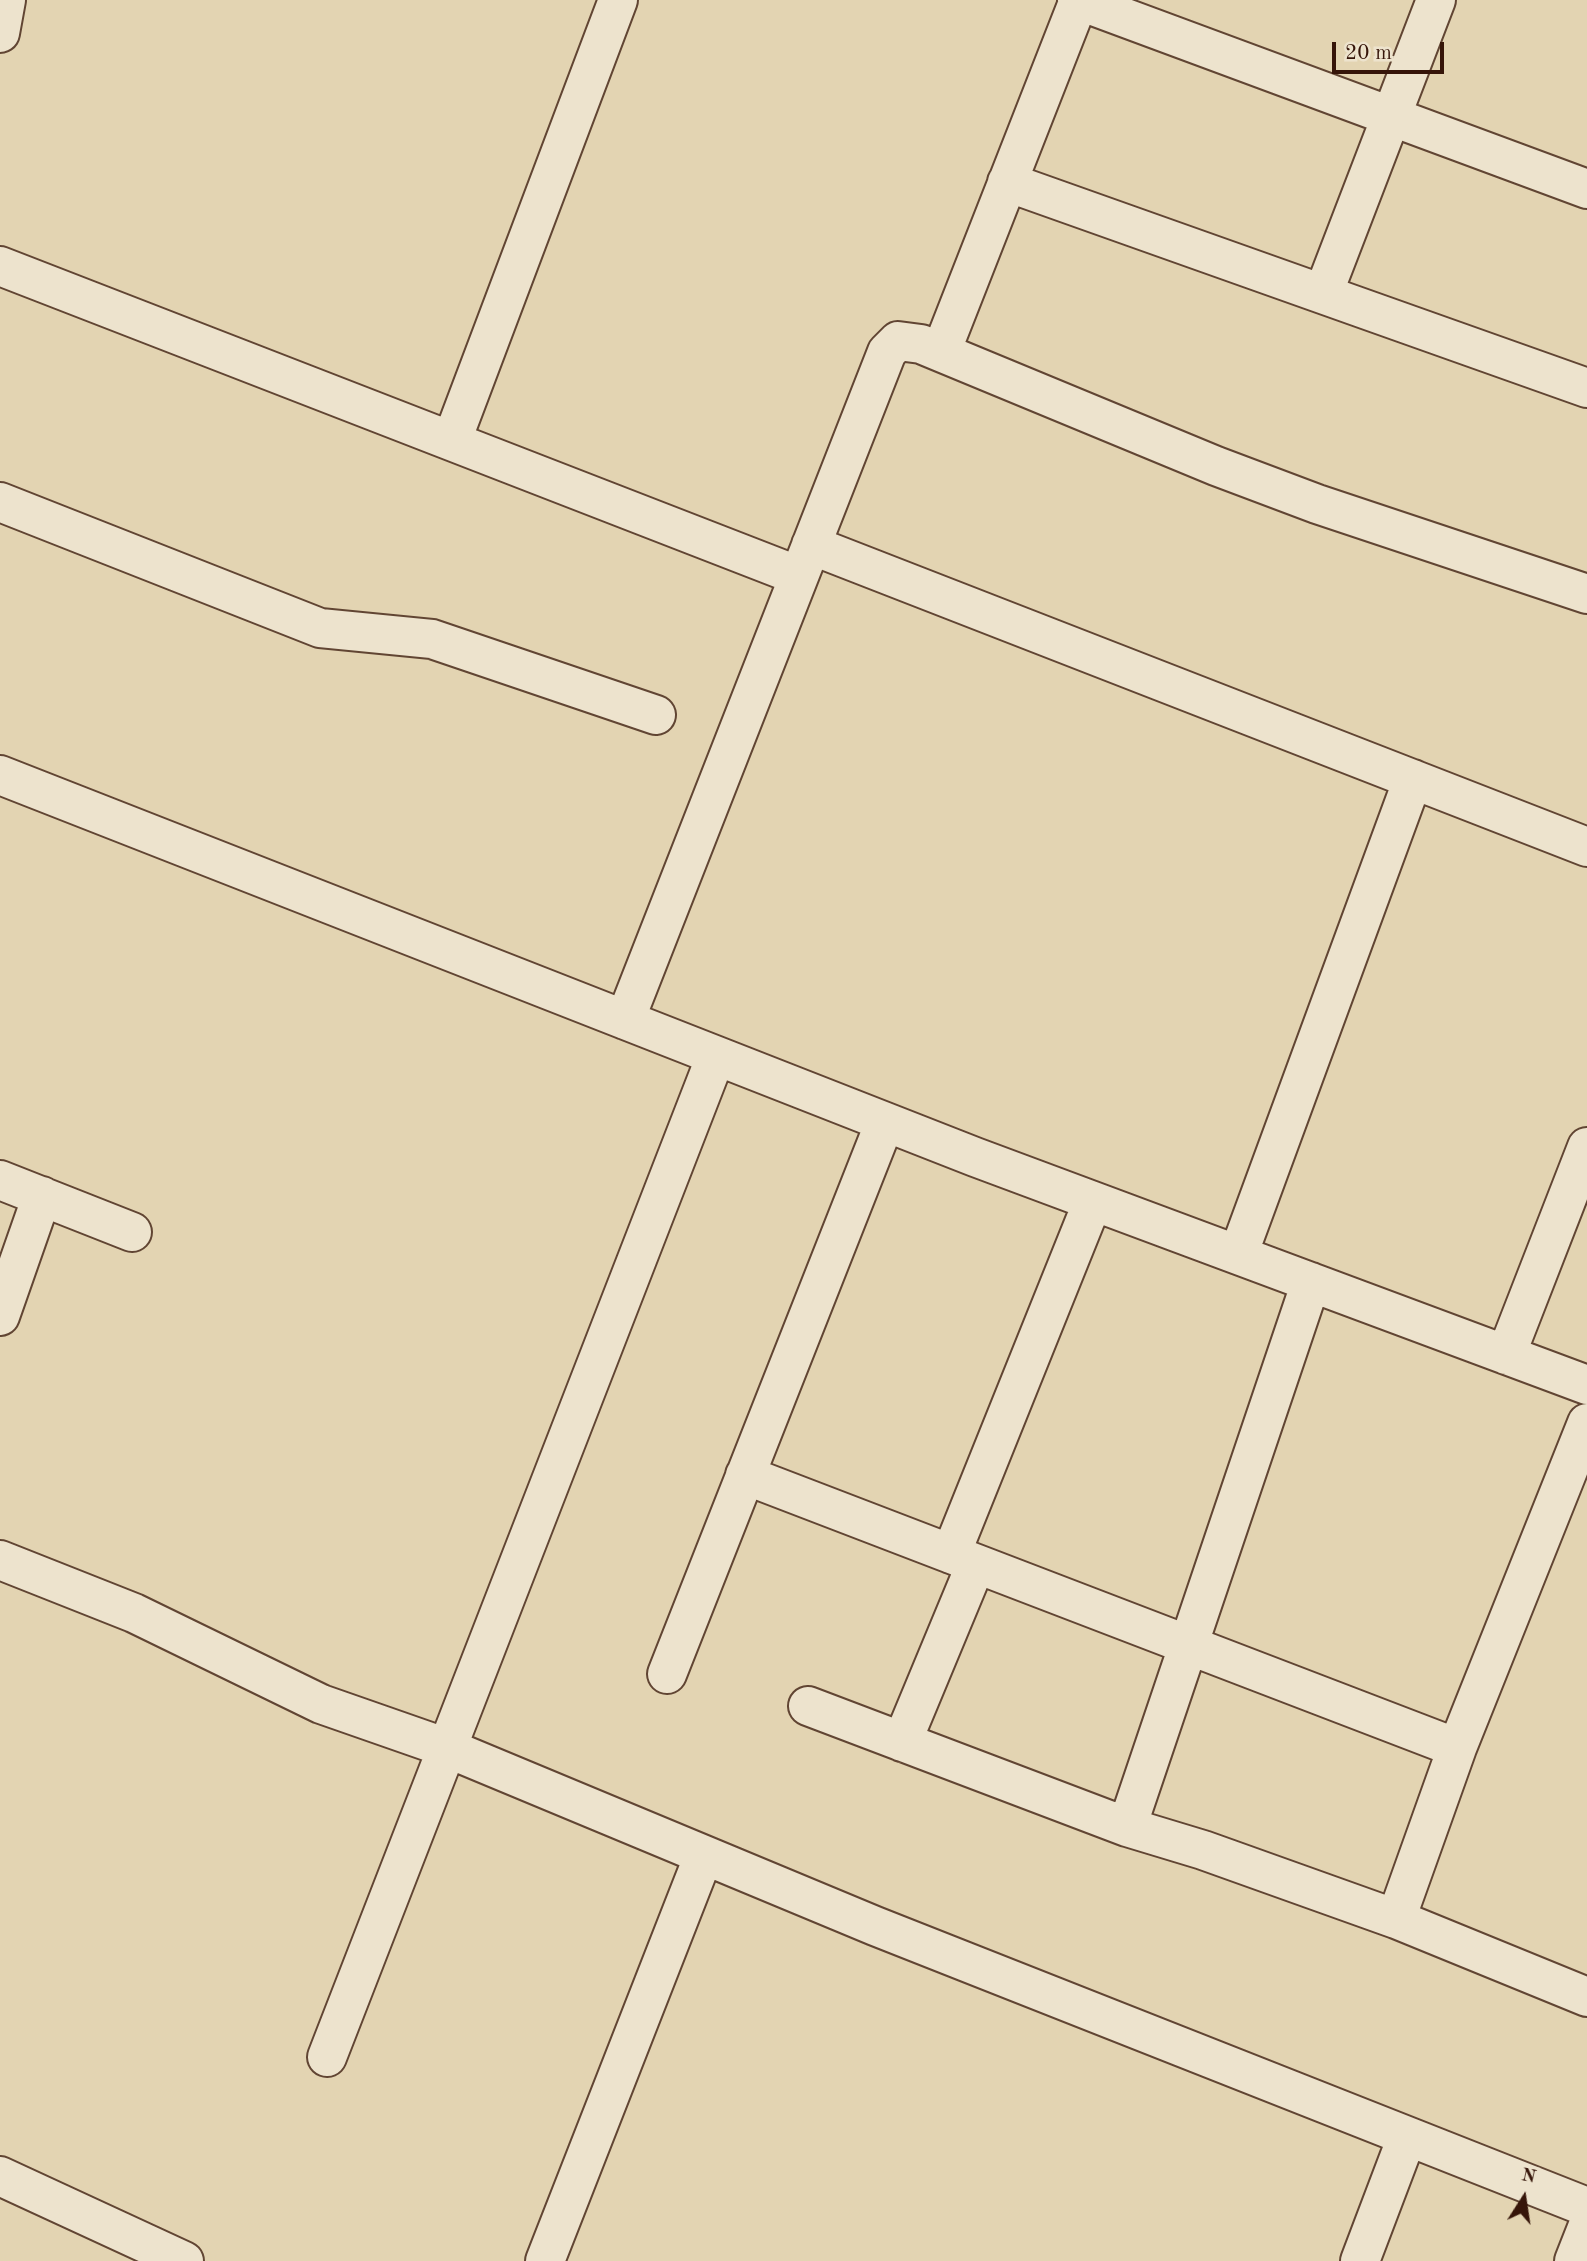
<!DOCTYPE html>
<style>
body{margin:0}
#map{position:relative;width:1587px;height:2261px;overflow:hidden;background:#e3d4b2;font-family:"Old Standard TT",serif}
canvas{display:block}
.north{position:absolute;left:1489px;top:2163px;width:70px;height:70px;-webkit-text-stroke:5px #ede3cd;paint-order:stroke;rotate:12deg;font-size:19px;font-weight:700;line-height:28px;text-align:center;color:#361509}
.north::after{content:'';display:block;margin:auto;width:24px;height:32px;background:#361509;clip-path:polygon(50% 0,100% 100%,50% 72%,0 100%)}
.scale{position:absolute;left:1332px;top:42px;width:112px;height:32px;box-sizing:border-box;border:4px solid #361509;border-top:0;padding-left:9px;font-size:21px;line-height:24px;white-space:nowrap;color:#361509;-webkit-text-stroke:5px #ede3cd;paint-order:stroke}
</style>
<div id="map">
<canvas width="1587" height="2261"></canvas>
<div class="north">N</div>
<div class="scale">20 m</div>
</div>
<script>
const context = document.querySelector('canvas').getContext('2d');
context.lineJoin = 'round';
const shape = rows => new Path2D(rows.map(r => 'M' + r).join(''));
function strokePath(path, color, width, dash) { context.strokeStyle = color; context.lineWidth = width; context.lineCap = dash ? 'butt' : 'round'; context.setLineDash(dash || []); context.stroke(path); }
const minor = shape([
 [1077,0,1587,189],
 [1007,182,1587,388],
 [0,266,799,576],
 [1323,294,1436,0],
 [941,352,1079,0],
 [452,440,618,0],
 [0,502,320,628,432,639,656,715],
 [811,545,1587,847],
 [0,775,975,1157,1587,1385],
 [625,1020,887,352,898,341,921,344,1216,466,1317,504,1587,594],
 [0,1180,132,1232],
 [1238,1255,1413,779],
 [0,1316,42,1196],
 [1506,1355,1587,1147],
 [745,1475,1457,1748],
 [951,1554,1093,1201],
 [0,1560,134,1613,321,1704,447,1748,875,1926,1587,2207],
 [667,1674,885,1122],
 [808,1706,1127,1827,1203,1850,1396,1919,1587,1997],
 [902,1742,976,1564],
 [1127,1827,1311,1282],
 [1396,1919,1457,1748,1587,1423],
 [327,2057,716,1056],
 [0,2176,184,2261],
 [545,2261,704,1855],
 [1360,2261,1407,2137],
 [1574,2261,1587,2228]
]);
const tertiary = shape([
 [0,33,6,0]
]);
strokePath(minor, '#614533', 42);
strokePath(tertiary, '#614533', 42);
strokePath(minor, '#ede3cd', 38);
strokePath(tertiary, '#ede3cd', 38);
</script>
